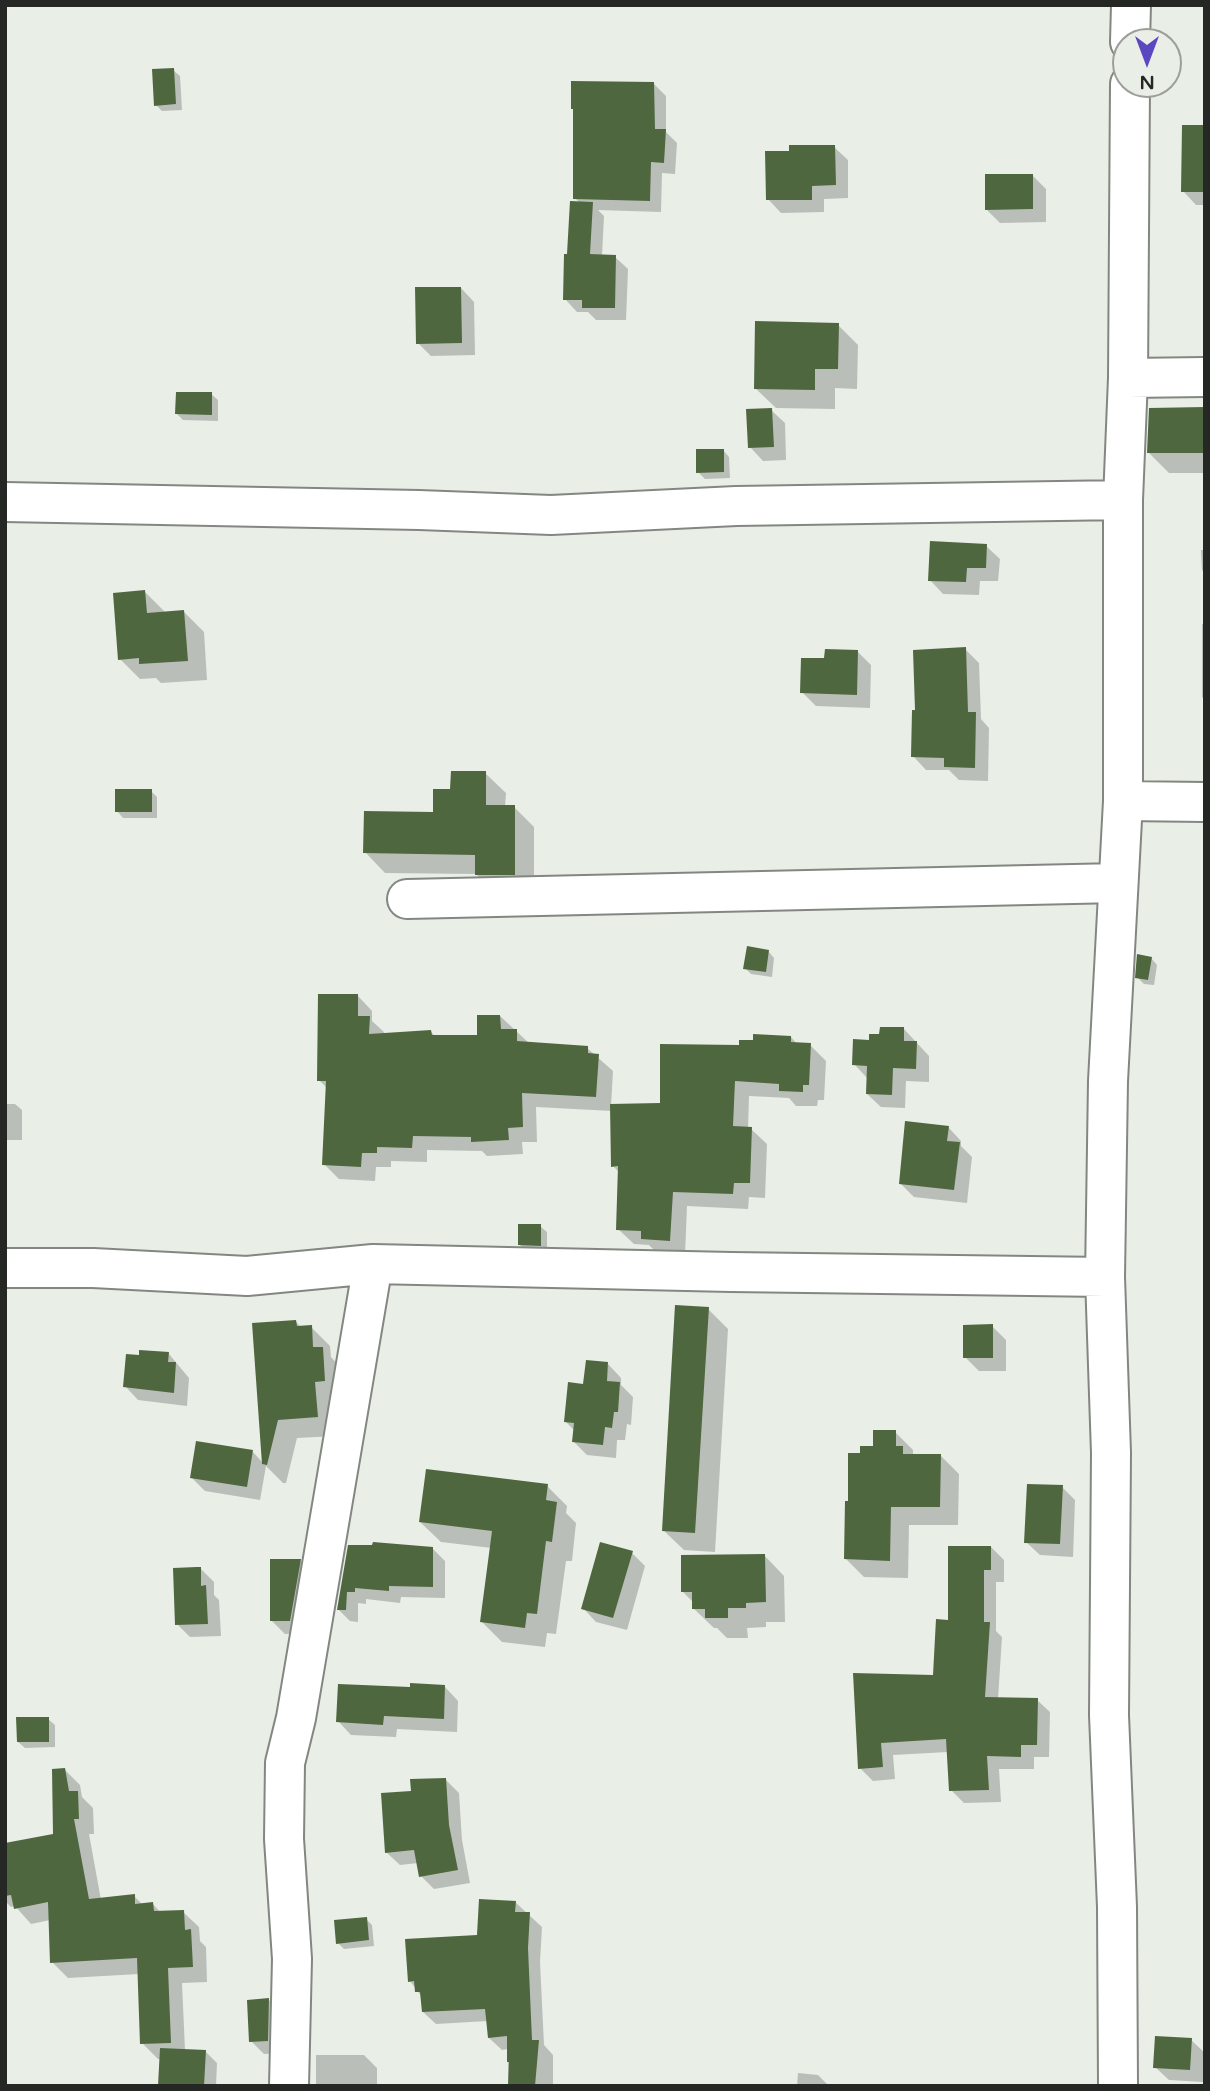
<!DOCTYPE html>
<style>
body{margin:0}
#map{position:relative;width:1210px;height:2091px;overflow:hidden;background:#e9eee7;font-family:"Varela Round",sans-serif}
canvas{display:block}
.frame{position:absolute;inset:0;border:7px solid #252724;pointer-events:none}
.north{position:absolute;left:1112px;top:28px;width:70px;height:70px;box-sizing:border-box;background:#e9eee7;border:2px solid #9b9e99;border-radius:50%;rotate:180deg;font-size:19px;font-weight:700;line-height:28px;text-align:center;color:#252724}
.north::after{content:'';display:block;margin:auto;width:24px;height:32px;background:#5a48c0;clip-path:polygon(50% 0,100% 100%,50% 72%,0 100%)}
</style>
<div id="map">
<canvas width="1210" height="2091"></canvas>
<div class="frame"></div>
<div class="north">N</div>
</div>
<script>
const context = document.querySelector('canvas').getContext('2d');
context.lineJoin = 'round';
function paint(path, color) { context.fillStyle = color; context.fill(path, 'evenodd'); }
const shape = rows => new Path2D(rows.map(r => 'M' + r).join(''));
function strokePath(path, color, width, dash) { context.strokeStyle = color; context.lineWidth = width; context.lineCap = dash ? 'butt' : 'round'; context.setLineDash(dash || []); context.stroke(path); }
paint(shape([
 [173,70,180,76,182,110,162,111,156,105],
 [654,84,666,96,666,132,677,143,675,174,662,173,661,212,598,210,604,216,602,256,615,257,628,269,626,320,596,320,588,312,577,312,565,299,569,256,580,203,575,198],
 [1205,127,1205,205,1196,205,1183,191],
 [834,147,848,160,848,198,824,199,824,212,781,213,768,199,791,153],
 [1032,175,1046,189,1046,222,1000,223,987,210],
 [461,288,474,302,475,355,431,356,418,343],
 [838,325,858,345,857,389,835,388,835,409,776,408,755,388],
 [211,394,218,400,218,421,183,420,177,414],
 [1205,409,1205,473,1169,473,1149,453],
 [771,410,785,423,786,460,763,461,750,447],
 [723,450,729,457,730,478,705,479,698,472],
 [986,546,1000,559,998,581,980,581,979,595,943,594,930,580],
 [1201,550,1205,550,1205,573,1202,570],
 [145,592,165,612,184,612,204,632,207,680,161,683,156,678,140,679,120,659],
 [1202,624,1205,624,1205,700,1202,697],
 [965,649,979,663,981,719,989,728,988,781,959,780,949,770,926,770,913,756],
 [858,652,871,665,870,708,816,706,802,692,826,660],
 [485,773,506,793,505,807,514,807,534,827,534,894,497,895,476,874,385,873,365,852,435,814,452,791],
 [151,791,157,797,157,818,123,818,117,811],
 [768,951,774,958,772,977,751,974,745,968],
 [1151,958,1157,965,1154,985,1144,984,1137,977],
 [358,996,372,1011,372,1021,384,1032,384,1035,431,1032,435,1036,479,1036,500,1016,530,1044,587,1048,613,1071,611,1106,662,1105,741,1046,791,1037,797,1044,810,1045,826,1061,824,1100,818,1100,817,1106,796,1106,789,1098,749,1096,748,1129,751,1129,767,1144,765,1198,749,1197,748,1209,687,1206,685,1255,658,1254,649,1245,634,1244,618,1229,620,1173,613,1166,612,1111,536,1107,537,1142,522,1142,523,1154,487,1156,482,1151,427,1150,427,1162,391,1161,391,1167,376,1167,375,1181,339,1179,324,1164,327,1088,319,1080],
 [904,1029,929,1056,929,1082,906,1081,905,1108,881,1107,867,1094,868,1079,854,1064,870,1041,881,1035],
 [5,1104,15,1104,22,1110,22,1140,5,1140],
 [948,1127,961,1141,961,1146,972,1157,967,1203,914,1197,900,1183],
 [540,1226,547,1232,547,1251,526,1251,520,1245],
 [708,1309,728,1329,715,1552,684,1550,663,1530],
 [296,1322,301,1327,311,1327,330,1346,331,1357,341,1368,336,1436,297,1438,286,1483,283,1483,266,1466,260,1500,205,1491,192,1478,253,1452,263,1463],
 [992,1326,1006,1340,1006,1371,979,1371,965,1357],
 [169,1354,189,1378,187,1406,138,1400,125,1386],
 [608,1364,621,1378,621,1385,633,1397,631,1425,627,1424,625,1440,617,1440,616,1458,587,1455,574,1442,575,1431,566,1422,585,1386],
 [895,1432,913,1450,913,1455,940,1455,959,1474,958,1525,909,1525,908,1578,864,1577,845,1558,850,1503,862,1455,875,1448],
 [547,1486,567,1506,566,1513,576,1523,572,1561,566,1561,556,1634,547,1633,545,1647,502,1642,482,1622,492,1548,441,1542,420,1522],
 [1062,1487,1075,1500,1073,1557,1040,1555,1026,1542],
 [349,1547,433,1549,445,1561,445,1598,401,1597,400,1603,366,1599,366,1604,358,1603,358,1622,350,1621,338,1609],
 [991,1547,1004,1560,1004,1582,996,1582,996,1631,1002,1637,998,1699,1037,1700,1050,1712,1049,1757,1034,1757,1034,1769,999,1769,1001,1802,964,1803,951,1790,948,1752,893,1755,895,1779,873,1781,860,1768,935,1677,949,1622],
 [632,1553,645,1566,627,1630,596,1622,583,1608],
 [764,1555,784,1576,785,1622,766,1622,766,1627,747,1628,748,1638,727,1638,717,1628,714,1628,693,1608,693,1602,683,1592],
 [300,1561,313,1574,303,1633,285,1634,272,1621],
 [200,1568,214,1582,214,1595,219,1600,221,1636,190,1637,177,1624],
 [445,1687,458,1701,457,1732,397,1729,396,1737,351,1735,338,1721,411,1689],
 [48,1719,55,1725,55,1747,25,1748,18,1742],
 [65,1770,80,1785,82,1797,93,1808,94,1834,89,1834,101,1900,134,1896,142,1904,152,1903,161,1913,183,1912,199,1927,200,1941,206,1947,207,1982,182,1983,185,2050,205,2051,217,2063,216,2086,160,2086,161,2059,158,2059,142,2043,139,1974,68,1978,52,1962,50,1920,31,1924,15,1906,11,1907,5,1901,5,1845,55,1836],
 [445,1779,459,1793,462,1840,470,1883,434,1889,421,1876,418,1863,400,1865,386,1852,413,1792],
 [515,1902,542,1927,540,1962,544,2045,553,2055,553,2086,508,2086,508,2049,502,2050,489,2038,488,2021,436,2024,423,2012,422,1997,410,1981,479,1937],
 [366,1919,372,1925,374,1946,344,1949,338,1943],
 [269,2000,282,2014,281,2053,264,2054,251,2041],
 [1191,2040,1205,2053,1203,2082,1169,2080,1155,2067],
 [316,2055,364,2055,377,2068,377,2086,316,2086],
 [798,2073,818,2075,829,2086,797,2086]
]), '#0003');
paint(shape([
 [174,68,176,104,154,106,152,69],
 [571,81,654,82,655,129,666,129,664,163,651,162,650,201,573,199,573,109,571,109],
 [1182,125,1205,125,1205,192,1181,192],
 [789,145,835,145,836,185,812,186,812,200,766,200,765,151,789,151],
 [985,174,1033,174,1033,209,985,210],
 [570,201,593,202,590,254,616,255,615,308,582,308,582,300,563,300,564,254,567,254],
 [415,287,461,287,462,343,416,344],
 [755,321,839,323,838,369,815,369,815,390,754,389],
 [176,392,212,392,212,415,175,414],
 [1205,407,1205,453,1147,453,1149,408],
 [772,408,774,447,748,448,746,409],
 [696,449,724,449,724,472,696,473],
 [930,541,987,544,986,568,967,568,966,582,928,581],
 [145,590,147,613,184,610,188,661,139,664,139,658,118,660,113,593],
 [966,647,968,712,976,712,975,768,944,767,944,758,911,757,912,710,915,710,913,650],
 [825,649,858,650,857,695,800,693,801,658,824,658],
 [451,771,486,771,486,805,515,805,515,875,475,875,475,855,363,853,364,811,433,812,433,789,450,789],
 [115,789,152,789,152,812,115,812],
 [747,946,769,950,766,972,743,969],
 [1137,954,1152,957,1148,980,1135,978],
 [318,994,358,994,358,1016,370,1016,369,1034,431,1030,432,1035,477,1035,477,1015,500,1015,501,1029,517,1029,517,1041,588,1046,588,1053,599,1054,596,1097,522,1093,523,1127,508,1128,509,1140,471,1142,471,1137,413,1136,412,1148,377,1147,377,1153,362,1153,361,1167,322,1165,326,1081,317,1081],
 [880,1027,904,1027,904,1041,917,1041,916,1069,893,1068,892,1095,866,1094,867,1066,852,1065,853,1039,869,1040,869,1034,879,1034],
 [753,1034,791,1036,791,1042,811,1043,809,1085,803,1085,803,1092,779,1091,779,1084,735,1081,733,1126,752,1127,750,1183,734,1183,733,1194,673,1192,670,1241,641,1239,641,1231,616,1230,618,1166,611,1167,610,1104,660,1103,660,1044,739,1045,739,1040,753,1040],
 [905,1121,949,1126,947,1141,960,1142,954,1190,899,1184],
 [518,1224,541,1224,541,1246,518,1245],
 [675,1305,709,1307,695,1533,662,1531],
 [296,1320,297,1326,312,1325,313,1347,323,1347,325,1381,315,1382,318,1417,278,1420,267,1465,262,1464,252,1323],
 [993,1324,993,1358,963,1358,963,1325],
 [139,1350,169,1352,168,1362,176,1362,174,1393,123,1387,126,1354,139,1355],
 [586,1360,608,1362,607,1381,620,1382,618,1412,614,1412,612,1428,605,1427,603,1445,572,1442,574,1423,564,1422,568,1382,583,1384],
 [873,1430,896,1430,896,1446,903,1446,903,1454,941,1454,940,1507,891,1507,890,1561,844,1559,845,1501,848,1501,848,1453,860,1453,860,1446,873,1446],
 [196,1441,253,1450,247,1487,190,1478],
 [426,1469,548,1484,546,1500,557,1502,552,1542,546,1541,537,1614,527,1613,525,1628,480,1622,492,1531,419,1522],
 [1027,1484,1063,1485,1060,1544,1024,1543],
 [373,1542,433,1547,433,1587,389,1586,389,1591,355,1588,355,1592,347,1592,346,1610,337,1610,348,1545,372,1545],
 [600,1542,633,1551,613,1618,581,1609],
 [948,1546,991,1546,991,1570,984,1570,984,1622,990,1622,985,1697,1038,1698,1037,1745,1021,1745,1021,1757,987,1756,989,1790,949,1791,946,1739,881,1743,883,1767,858,1769,853,1673,933,1675,936,1619,948,1620],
 [765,1554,766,1602,746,1603,746,1608,728,1608,728,1618,705,1618,705,1609,692,1609,692,1592,681,1592,681,1555],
 [270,1559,301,1559,290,1621,270,1621],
 [197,1567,201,1567,201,1586,206,1585,208,1624,175,1625,173,1568],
 [410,1683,445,1685,444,1719,384,1716,383,1725,336,1722,338,1684,410,1687],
 [16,1717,49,1717,49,1742,17,1742],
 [65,1768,69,1791,78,1791,79,1819,74,1819,89,1899,135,1894,135,1904,153,1902,154,1911,184,1910,185,1930,191,1929,193,1967,168,1968,171,2043,140,2044,137,1958,50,1963,48,1902,14,1909,11,1895,5,1896,5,1843,53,1834,52,1769],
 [446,1778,449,1825,458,1870,419,1877,414,1850,385,1853,381,1793,411,1791,410,1779],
 [479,1899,516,1901,515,1912,530,1912,528,1948,532,2040,539,2040,535,2086,508,2086,509,2062,507,2062,507,2036,488,2038,485,2009,422,2012,420,1992,415,1992,414,1981,408,1982,405,1939,477,1935],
 [367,1917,369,1940,336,1944,334,1920],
 [269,1998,268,2041,249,2042,247,2000],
 [1155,2036,1192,2038,1190,2070,1153,2068],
 [160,2048,206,2050,204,2086,158,2086]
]), '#4e673f');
const minor = shape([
 [1130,42,1131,5],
 [1128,378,1205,377],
 [5,502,419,510,551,515,736,506,1123,500],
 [1123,801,1205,802],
 [407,899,1118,883],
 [5,1268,93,1268,247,1276,373,1264,731,1272,1105,1277],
 [289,2086,292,1959,284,1839,285,1763,296,1718,373,1264],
 [1118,2086,1117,1907,1109,1715,1111,1453,1105,1277,1108,1081,1123,801,1123,500,1128,378,1130,84]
]);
strokePath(minor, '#838781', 42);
strokePath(minor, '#fff', 38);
</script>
